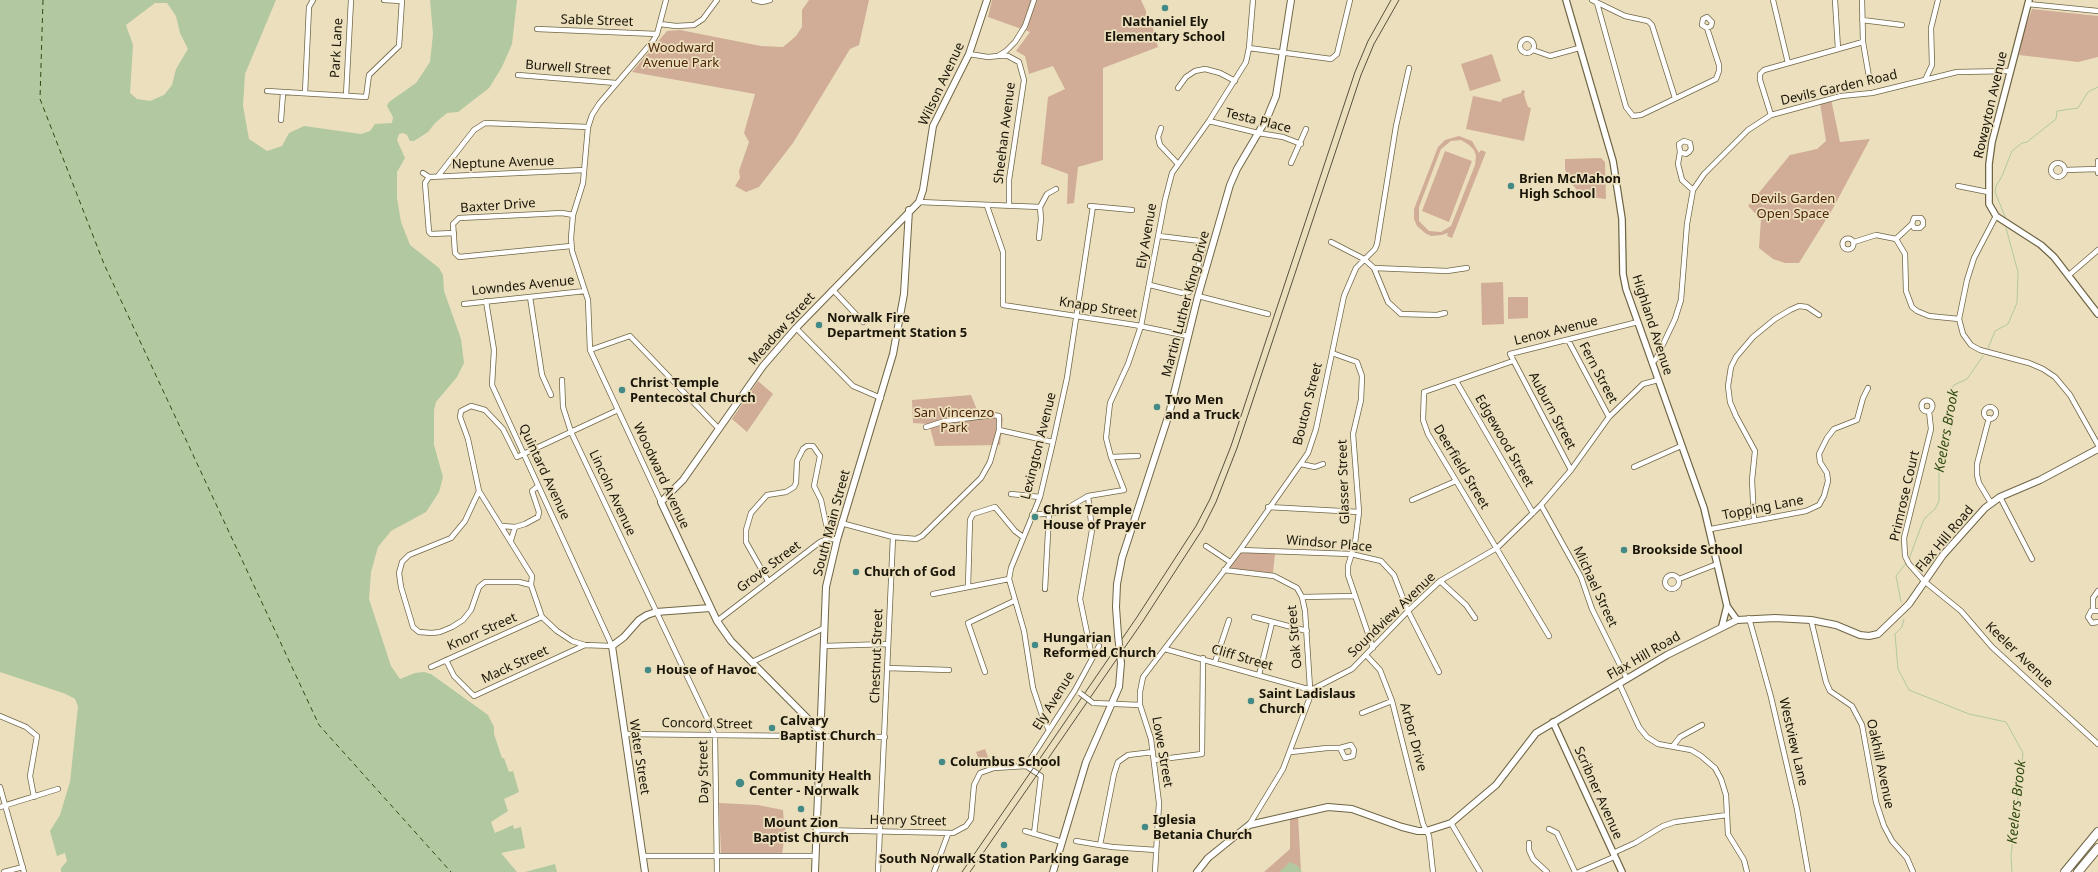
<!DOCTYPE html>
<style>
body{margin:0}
canvas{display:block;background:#ebdfbd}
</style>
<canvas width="2098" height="872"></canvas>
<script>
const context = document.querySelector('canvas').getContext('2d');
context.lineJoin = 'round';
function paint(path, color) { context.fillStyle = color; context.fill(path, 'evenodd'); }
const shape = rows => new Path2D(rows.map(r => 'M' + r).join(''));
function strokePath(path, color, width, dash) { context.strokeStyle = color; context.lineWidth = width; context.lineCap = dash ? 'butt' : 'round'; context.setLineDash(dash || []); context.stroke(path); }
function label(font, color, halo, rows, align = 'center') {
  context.font = font + ' "Noto Sans",sans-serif'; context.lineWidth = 3.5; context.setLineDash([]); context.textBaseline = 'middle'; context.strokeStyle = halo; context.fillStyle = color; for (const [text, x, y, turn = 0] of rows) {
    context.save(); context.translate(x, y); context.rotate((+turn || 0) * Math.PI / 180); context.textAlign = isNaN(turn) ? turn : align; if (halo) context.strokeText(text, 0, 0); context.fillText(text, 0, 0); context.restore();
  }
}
paint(shape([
 [809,0,869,0,859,45,850,49,793,143,759,187,746,192,735,186,740,178,739,171,749,142,744,133,755,94,632,72,667,31,680,30,761,46,783,47,796,36,802,27,802,10],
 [992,0,1141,0,1146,11,1146,17,1151,21,1158,47,1103,68,1103,160,1078,167,1074,203,1067,204,1068,174,1041,164,1048,97,1065,89,1053,66,1029,74,1025,56,1016,51,1030,32,988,17],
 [2032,9,2098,16,2098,57,2078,62,2019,55,2023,34],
 [1492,54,1501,81,1470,91,1461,64],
 [1522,90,1525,91,1524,95,1528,107,1531,108,1524,141,1466,129,1473,96,1501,102,1502,99,1521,93],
 [1831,99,1840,142,1870,139,1832,210,1799,263,1785,263,1773,259,1759,248,1761,219,1748,206,1790,155,1817,149,1826,141,1820,103],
 [1459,136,1472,141,1479,153,1481,150,1486,152,1452,238,1447,236,1448,233,1442,235,1431,236,1425,233,1417,226,1414,219,1414,209,1438,147,1445,140],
 [1461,140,1469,145,1474,150,1476,156,1475,165,1451,226,1441,232,1429,231,1419,221,1419,207,1441,149,1451,141],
 [1445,151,1472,161,1449,222,1422,211],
 [1601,158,1605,162,1606,199,1588,197,1577,190,1569,181,1565,169,1565,159],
 [1503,282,1504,324,1482,325,1481,283],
 [1508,297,1528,297,1528,318,1508,319],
 [758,381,773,394,747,432,732,419],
 [971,395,979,415,996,413,1003,418,1000,445,935,446,929,424,913,423,912,400],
 [1241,551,1275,553,1273,573,1230,568],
 [985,749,990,762,981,765,976,752],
 [719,803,758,805,783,810,784,824,786,825,782,855,721,854],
 [1298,816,1301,872,1264,872,1290,849,1290,817]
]), '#d1ad97');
paint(shape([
 [0,0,276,0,245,74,243,106,249,139,267,151,282,146,289,133,304,126,361,134,370,131,375,124,392,123,393,117,387,106,389,102,416,83,430,62,433,34,430,0,517,0,512,44,502,67,489,88,458,112,447,113,435,123,428,132,414,141,410,141,407,135,403,133,399,134,397,140,405,158,397,172,397,198,401,222,410,245,439,268,443,275,444,291,461,339,464,363,457,377,436,402,434,410,434,445,443,477,439,492,426,512,391,531,378,547,371,572,369,599,391,666,400,679,415,673,424,672,431,674,488,715,494,727,494,734,502,758,504,758,509,772,513,771,519,792,504,799,508,811,491,822,495,833,513,825,514,829,521,827,525,848,501,853,517,872,61,872,61,868,67,861,65,853,57,856,50,831,60,815,70,782,78,706,75,699,66,694,0,672],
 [155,3,167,3,176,16,180,33,188,49,176,69,172,85,164,95,150,101,137,99,130,93,133,45,126,25],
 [1290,862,1298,866,1302,872,1279,872],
 [555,864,557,872,525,872]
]), '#b2c8a0');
strokePath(shape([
 [2006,219,1995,192,1996,186,2002,176,2012,151,2022,143,2027,142,2056,119,2057,111,2078,108,2088,92,2098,87],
 [1988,348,1995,331,2008,324,2017,303,2018,272,2006,228],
 [1909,559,1922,524,1925,518,1935,509,1939,501,1939,466,1943,458,1951,427,1953,401,1951,390,1954,385,1967,379,1983,356],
 [1901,602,1896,576,1906,563],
 [1904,619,1902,627,1895,634,1898,669,1909,690,1969,714,2006,722,2023,753,2011,856,2012,872]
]), '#b2c8a0', 1);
strokePath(shape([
 [43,0,40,99,104,264,319,725,451,872]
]), '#304b10', 1, [5, 4]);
const minor = shape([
 [384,0,402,1],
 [754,0,762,2,770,0],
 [1592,0,1625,16,1648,21,1652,25,1675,98],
 [1773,0,1788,63],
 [1835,0,1838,49],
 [1862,0,1863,42,1869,77],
 [1597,3,1626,107,1633,116,1641,115,1716,79,1719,71,1719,65,1707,28,1702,25,1703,19,1707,17,1712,22,1711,26,1707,28],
 [2028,4,2098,11],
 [1862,20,1902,25],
 [660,24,676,26,694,25,703,19,717,0],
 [537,29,657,34],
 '1520 46a7 7 0 1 1 14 0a7 7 0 1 1-14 0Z',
 [1249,48,1331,59,1337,54,1350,0],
 [1533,50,1550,56,1579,48],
 [969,54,988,57,998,56,1006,51,1015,42,1025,26,1034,0],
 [998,56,1008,56,1019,62,1024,80,1009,180,1009,206],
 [518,75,616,83],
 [1926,78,1932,65,1931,28,1938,0],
 [1178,88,1186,77,1195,71,1205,69,1220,73,1235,81],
 [267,91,366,97,369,75,399,46,402,0],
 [305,93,309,7,313,0],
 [346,96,351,0],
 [1771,115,1760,80,1760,74,1764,70,1863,42],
 [281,120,283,93],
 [1209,121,1258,133,1283,137,1301,144],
 [1161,128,1158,137,1160,145,1178,164],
 [1680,152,1686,154,1689,152,1691,149,1690,143,1684,141,1679,144,1680,152,1678,164,1682,180,1693,190],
 [2098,161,2098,173],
 [1291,163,1306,129],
 '2051 170a7 7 0 1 1 14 0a7 7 0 1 1-14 0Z',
 [2065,170,2097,169],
 [423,173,429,177,584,170],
 [438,176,474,130,485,123,588,127],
 [429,177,425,183,429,232,431,234,454,233],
 [1958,186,1988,192],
 [919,202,1040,207,1047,194,1056,189],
 [987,206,1003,252,1003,305,1135,325,1188,336],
 [1090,206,1132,210],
 [1996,216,1974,258,1967,280,1959,319,1963,334,1971,345,1980,350,2029,363,2043,369,2055,377,2070,395,2098,445],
 [1039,238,1041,219,1040,207],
 '1842.5 244a5.5 5.5 0 1 1 11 0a5.5 5.5 0 1 1-11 0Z',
 [1896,239,1912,224,1914,218,1921,218,1923,221,1923,225,1920,228,1914,228,1912,224],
 [1331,242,1364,259,1374,268,1388,302,1401,314,1437,315,1445,313],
 [1854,242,1876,235,1896,239,1905,254,1906,291,1912,307,1917,311,1929,316,1959,319],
 [571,246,459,257,455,253,453,224,459,218,562,213,573,215],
 [1374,268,1447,271,1467,268],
 [2069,275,2098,250],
 [1150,285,1182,293,1189,292,1193,286,1203,248,1200,241,1159,236],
 [833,290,863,322],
 [1198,296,1268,314],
 [530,297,542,375,551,395],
 [464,304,585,291],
 [796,328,853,386,881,398],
 [1568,340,1609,417],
 [590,350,630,336,719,429],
 [1332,353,1357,362,1362,376,1361,400,1353,434,1359,512,1355,543,1348,566,1348,575,1373,648],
 [1513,361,1424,392,1423,420,1428,434,1549,636],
 [1652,363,1656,359,1675,319,1681,300,1687,224,1693,190,1704,174,1748,130,1771,115,1841,96,1872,93,1957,72,2009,71],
 [562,380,563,407,571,432,715,735,717,872],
 [1456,381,1533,513],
 '1921.5 406a5.5 5.5 0 1 1 11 0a5.5 5.5 0 1 1-11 0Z',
 '1984 413a6 6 0 1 1 12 0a6 6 0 1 1-12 0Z',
 [1929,411,1931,429,1904,538,1905,556,1909,564,1924,581,1961,611,1992,647,2098,744],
 [1989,418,1977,464,1977,475,1979,483,1991,503],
 [999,430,1053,442],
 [1111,457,1138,456],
 [1301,464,1315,467,1323,464],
 [1634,467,1681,446],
 [1571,470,1510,354,1638,322],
 [479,491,532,576,531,585,542,617,557,631,572,641,585,645,612,646,492,385,494,350,486,301],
 [1011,494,1040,497],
 [1088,496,1092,530,1080,599,1092,657],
 [2000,497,2032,559],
 [1412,500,1456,481],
 [661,502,590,350,588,300,572,251,571,238,573,215,583,183,588,127,592,115,599,104,653,41,657,34,666,0],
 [1541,505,1581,577,1592,609,1627,679],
 [1268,507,1359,512],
 [1032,515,1061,512,1088,496,1124,490,1111,457,1106,438,1110,403,1128,364,1141,326,1165,200,1172,173,1209,121,1246,62,1249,48,1253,0],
 [1754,520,1752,480,1755,451,1736,416,1730,402,1728,386,1731,367,1736,357,1753,337,1775,319,1790,310,1799,306,1807,307,1819,315],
 [841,523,893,537,916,539,922,536,981,478,990,462,999,430,999,416,993,415,945,421,926,427],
 [502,526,515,527,525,524,538,517,539,512,532,491,538,486],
 [1711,529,1806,511,1819,505,1824,496,1828,481,1827,473,1820,462,1819,454,1827,438,1834,429,1857,420,1863,398,1868,388],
 [511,540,515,527],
 [1206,546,1230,562],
 [1240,550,1351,554,1381,561,1394,575,1408,611,1439,672],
 [1224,570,1274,576,1297,588,1302,597,1305,611,1310,688],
 '1665 582a7 7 0 1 1 14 0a7 7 0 1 1-14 0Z',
 [1679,579,1717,564],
 [768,581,746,542,746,530,751,513,767,495,786,492,794,487,796,483,797,461,803,449,807,446,813,446,820,456,814,486,821,500,829,538],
 [1440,581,1466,605,1475,618],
 [531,585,519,582,485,582,479,587,471,610,463,620,452,627,440,632,432,633,419,632,413,627,401,587,399,573,402,562,409,555,451,538,465,521,479,491,468,439,460,417,461,411,471,406,485,410,503,429,517,457,618,410],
 [968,587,970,520,973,514,995,507,1015,531,1023,537],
 [1045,589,1049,514],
 [933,594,1009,579],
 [1302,597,1355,596],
 [2093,610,2093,598,2098,591],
 [2098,611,2091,611,2088,617,2092,623,2098,622],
 [1254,617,1307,631],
 [1749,618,1771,697,1797,809,1808,872],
 [1811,620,1826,682,1830,691,1852,706,1862,725,1876,802,1884,826,1892,841,1907,858,1913,872],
 [717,621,820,542,829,538,837,540],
 [824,646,888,644],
 [1165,649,1304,688,1312,689],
 [1366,655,1380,670,1392,701,1423,824,1429,836,1433,872],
 [446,660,454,676,474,696,585,645],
 [752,662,824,628],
 [1215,662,1229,620],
 [431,667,542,617],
 [887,668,949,670],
 [985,672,968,623,1014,601],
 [1259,675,1272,623],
 [1619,683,1639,727,1647,737,1658,744,1691,750,1701,756,1715,768,1721,779,1726,795,1728,834,1744,860,1747,872],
 [1093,703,1140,705],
 [1362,713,1392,701],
 [0,716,26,727,37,736,30,776,34,797],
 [1049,730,1043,718,1033,688,1024,631,1009,579,1011,568,1040,497,1053,442,1067,378,1093,206],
 [624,734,885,737],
 [1673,746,1680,737,1702,725],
 [1291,752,1327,748,1340,748,1351,745,1354,750,1353,756,1345,758,1340,748],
 [1154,760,1202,754,1203,658],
 [1026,766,1075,690,1099,646],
 [1026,766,1041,776,1034,834],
 [0,787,24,872],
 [0,807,58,789],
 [1451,823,1480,872],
 [1249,825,1283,769,1313,689,1352,669,1408,611,1440,581,1497,548,1541,505,1571,470,1609,417,1643,384,1658,380],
 [1549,829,1557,833,1575,872],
 [817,830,953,833,966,826,971,819,974,785,980,773,994,768,1026,766],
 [1025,831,1062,842],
 [1076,841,1112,847,1156,850],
 [1529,843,1529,850,1533,859,1547,872],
 [1100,845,1114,774,1118,762,1128,755,1153,752],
 [1613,853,1635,843,1663,826,1675,822,1727,815],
 [644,856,815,856],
 [4,872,23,867],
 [878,872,893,537],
 [934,872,948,834],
 [1155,872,1159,803,1151,739,1140,705,1140,692,1143,677,1240,550,1308,453,1316,429,1344,296,1356,268,1375,249,1377,244,1396,126,1409,68],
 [1579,872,1614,857]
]);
const tertiary = shape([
 [1566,0,1613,161,1622,219,1623,274,1626,289,1704,508,1727,606,1737,620],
 [2029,0,1992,142,1989,164,1989,204,1996,216,2041,245,2054,257,2098,314],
 [1722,626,1727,606],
 [1553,722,1622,872]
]);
const secondary = shape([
 [1118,635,1116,607,1117,584,1122,558,1169,414,1198,296,1230,185,1237,169,1267,118,1276,96,1291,0],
 [820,731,731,641,717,621,661,502,683,480,763,366,796,328,919,202,923,190,933,126,969,54,987,0],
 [645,872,612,646,624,637,639,620,647,615,656,612,710,608],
 [815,872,826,587,837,540,893,354,904,294,909,210],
 [1053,872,1086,762,1119,687,1121,663],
 [1197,872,1208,858,1249,825,1328,807,1352,809,1402,827,1418,831,1426,831,1451,823,1496,785,1536,733,1667,655,1737,620,1775,618,1811,620,1836,625,1860,635,1869,636,1878,634,1909,604,1943,555,1985,508,2000,497,2040,480,2098,449]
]);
const motorway = shape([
 [2065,872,2098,832],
 [2078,872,2098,848]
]);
strokePath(minor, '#706646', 6);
strokePath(tertiary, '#706646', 8);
strokePath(secondary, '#706646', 8);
strokePath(motorway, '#706646', 10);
strokePath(minor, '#fff', 4.5);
strokePath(tertiary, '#fff', 5.5);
strokePath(secondary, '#fff', 6);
strokePath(motorway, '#fff', 8);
strokePath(shape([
 [962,872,1137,617,1196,526,1210,499,1231,446,1355,72,1368,41,1391,0],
 [970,872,1143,621,1202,530,1216,502,1237,448,1361,75,1374,44,1399,0]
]), '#57513d', 1);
const minorBridge = shape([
 [1080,693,1093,703]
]);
const secondaryBridge = shape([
 [1118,635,1121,663]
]);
strokePath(minorBridge, '#706646', 6, []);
strokePath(secondaryBridge, '#706646', 8, []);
strokePath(minorBridge, '#fff', 4.5);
strokePath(secondaryBridge, '#fff', 6);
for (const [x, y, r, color] of [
 [1165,8,4,"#438a86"],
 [1511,186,4,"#438a86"],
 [819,325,4,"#438a86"],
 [622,390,4,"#438a86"],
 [1157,407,4,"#438a86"],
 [1035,517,4,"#438a86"],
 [1624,550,4,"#438a86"],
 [856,572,4,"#438a86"],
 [1035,645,4,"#438a86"],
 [648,670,4,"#438a86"],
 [1251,701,4,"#438a86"],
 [772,728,4,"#438a86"],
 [942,762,4,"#438a86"],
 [740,783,5,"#438a86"],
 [801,809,4,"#438a86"],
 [1145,827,4,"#438a86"],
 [1004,845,4,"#438a86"]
]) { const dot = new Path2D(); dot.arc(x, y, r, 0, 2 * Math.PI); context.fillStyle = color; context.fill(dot); strokePath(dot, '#ebdfbd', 1.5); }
label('13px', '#191508', '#ebdfbd', [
 ["Sable Street",597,21,2],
 ["Park Lane",337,48,-87],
 ["Burwell Street",568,68,4],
 ["Wilson Avenue",942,84,-65],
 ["Devils Garden Road",1839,88,-13],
 ["Rowayton Avenue",1991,105,-77],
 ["Testa Place",1258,121,14],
 ["Sheehan Avenue",1005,133,-83],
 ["Neptune Avenue",503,163,-2],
 ["Baxter Drive",498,206,-4],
 ["Ely Avenue",1147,236,-80],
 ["Lowndes Avenue",523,286,-6],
 ["Martin Luther King Drive",1186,304,-75],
 ["Knapp Street",1098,308,9],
 ["Highland Avenue",1652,325,72],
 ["Meadow Street",782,329,-48],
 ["Lenox Avenue",1556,331,-14],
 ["Fern Street",1598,373,62],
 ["Bouton Street",1308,404,-76],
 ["Auburn Street",1552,411,62],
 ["Edgewood Street",1504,441,60],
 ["Lexington Avenue",1039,446,-76],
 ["Deerfield Street",1461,467,59],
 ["Quintard Avenue",544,472,65],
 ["Woodward Avenue",661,476,65],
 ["Glasser Street",1344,482,-92],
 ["Lincoln Avenue",612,493,65],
 ["Primrose Court",1905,496,-77],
 ["Topping Lane",1763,508,-11],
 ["South Main Street",832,523,-75],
 ["Flax Hill Road",1945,539,-50],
 ["Windsor Place",1329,544,5],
 ["Grove Street",769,567,-37],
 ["Michael Street",1595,587,65],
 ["Soundview Avenue",1392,615,-44],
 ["Knorr Street",482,632,-24],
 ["Oak Street",1295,637,-95],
 ["Keeler Avenue",2019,655,44],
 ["Chestnut Street",877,656,-88],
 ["Flax Hill Road",1644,656,-30],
 ["Cliff Street",1242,658,16],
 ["Mack Street",515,665,-25],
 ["Ely Avenue",1054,701,-58],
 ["Concord Street",707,724,1],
 ["Arbor Drive",1413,737,75],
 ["Westview Lane",1793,742,77],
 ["Lowe Street",1162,752,80],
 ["Water Street",639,757,81],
 ["Oakhill Avenue",1880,764,78],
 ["Day Street",704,772,-91],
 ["Scribner Avenue",1598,793,66],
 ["Henry Street",908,821,1]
]);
label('bold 13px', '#191508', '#ebdfbd', [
 ["Nathaniel Ely",1165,22,"center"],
 ["Elementary School",1165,37,"center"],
 ["Brien McMahon",1519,179],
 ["High School",1519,194],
 ["Norwalk Fire",827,318],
 ["Department Station 5",827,333],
 ["Christ Temple",630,383],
 ["Pentecostal Church",630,398],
 ["Two Men",1165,400],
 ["and a Truck",1165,415],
 ["Christ Temple",1043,510],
 ["House of Prayer",1043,525],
 ["Brookside School",1632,550],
 ["Church of God",864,572],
 ["Hungarian",1043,638],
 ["Reformed Church",1043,653],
 ["House of Havoc",656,670],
 ["Saint Ladislaus",1259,694],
 ["Church",1259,709],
 ["Calvary",780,721],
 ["Baptist Church",780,736],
 ["Columbus School",950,762],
 ["Community Health",749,776],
 ["Center - Norwalk",749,791],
 ["Iglesia",1153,820],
 ["Betania Church",1153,835],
 ["Mount Zion",801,823,"center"],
 ["Baptist Church",801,838,"center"],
 ["South Norwalk Station Parking Garage",1004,859,"center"]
], 'left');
label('13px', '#4e2608', '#ebdfbd', [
 ["Woodward",681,48],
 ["Avenue Park",681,63],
 ["Devils Garden",1793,199],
 ["Open Space",1793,214],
 ["San Vincenzo",954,413],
 ["Park",954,428]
]);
label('italic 14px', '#304b10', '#ebdfbd', [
 ["Keelers Brook",1947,431,-80],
 ["Keelers Brook",2017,802,-84]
]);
</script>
